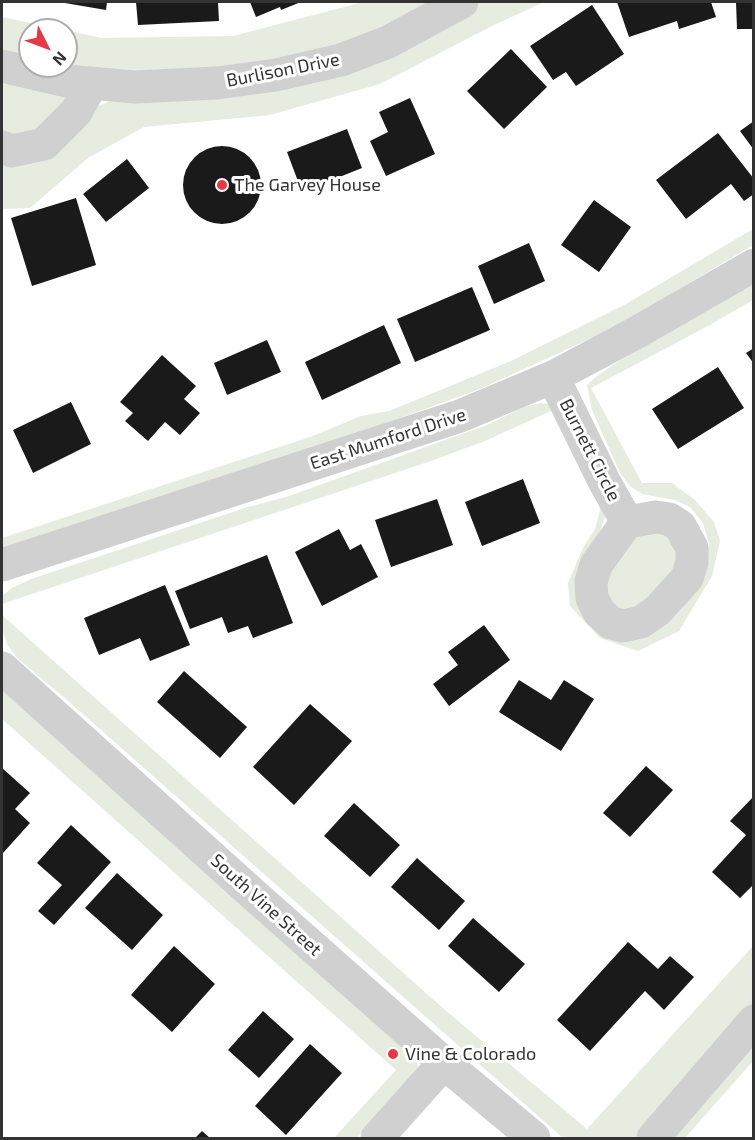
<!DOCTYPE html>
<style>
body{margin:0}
#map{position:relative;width:755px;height:1140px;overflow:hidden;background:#fff;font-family:"Exo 2",sans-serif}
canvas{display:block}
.frame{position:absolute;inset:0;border:3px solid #333;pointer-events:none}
.north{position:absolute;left:18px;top:18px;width:60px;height:60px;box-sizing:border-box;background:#fff;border:2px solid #adadad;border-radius:50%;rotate:132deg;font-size:16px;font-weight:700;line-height:24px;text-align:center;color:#333}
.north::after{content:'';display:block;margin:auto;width:21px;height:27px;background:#e63946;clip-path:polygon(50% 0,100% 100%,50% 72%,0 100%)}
</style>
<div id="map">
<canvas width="755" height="1140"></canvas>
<div class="frame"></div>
<div class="north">N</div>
</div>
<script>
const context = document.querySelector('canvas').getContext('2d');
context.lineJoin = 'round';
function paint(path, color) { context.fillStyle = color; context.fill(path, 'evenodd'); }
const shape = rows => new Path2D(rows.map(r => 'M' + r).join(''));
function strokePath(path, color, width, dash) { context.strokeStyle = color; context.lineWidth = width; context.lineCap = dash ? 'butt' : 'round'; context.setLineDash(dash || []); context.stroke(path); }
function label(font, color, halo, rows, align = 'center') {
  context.font = font + ' "Exo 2",sans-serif'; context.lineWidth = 6; context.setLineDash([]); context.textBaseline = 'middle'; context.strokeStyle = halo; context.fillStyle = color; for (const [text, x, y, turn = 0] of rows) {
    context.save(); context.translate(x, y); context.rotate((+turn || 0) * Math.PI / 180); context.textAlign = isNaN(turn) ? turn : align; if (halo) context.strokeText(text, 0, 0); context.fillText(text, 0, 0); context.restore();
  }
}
paint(shape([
 [363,2,446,2,312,54,170,73,66,66,66,30,101,38,233,36],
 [481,2,544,2,492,26,380,84,270,115,144,127,88,158,30,208,2,209,2,161,96,107,117,98,447,22],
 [2,17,64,30,30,30,30,60,2,55],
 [2,75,65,97,66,104,39,133,2,135],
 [753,229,753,245,671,294,609,330,480,389,303,453,2,553,2,538,313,436,361,416,389,411,511,361,626,304],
 [753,284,753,300,708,326,591,388,642,483,672,483,695,500,714,522,720,541,712,576,679,631,638,651,600,638,570,606,568,583,583,548,595,529,600,510,597,494,562,420,553,410,485,441,428,462,2,604,2,596,12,588,31,579,245,508,289,496,487,425,524,407,541,403,555,405,566,414,600,484,606,500,606,514,594,549,583,594,596,617,617,636,635,637,666,620,689,593,701,575,709,544,703,523,690,507,675,500,642,494,630,486,620,473,592,410,587,385,597,376,616,363],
 [659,525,685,553,660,599,620,617,602,589,618,556,639,530],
 [2,615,445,1010,587,1129,753,946,753,1005,636,1138,563,1138,67,700,17,658,7,644,3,632],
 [2,685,416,1058,418,1067,407,1082,357,1138,334,1138,396,1070,2,719],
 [753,1041,753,1061,685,1138,667,1138]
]), '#e6ecdf');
paint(shape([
 [59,2,107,2,106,10],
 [136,2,218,2,219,21,138,25],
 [250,2,301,2,281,10,280,7,256,17],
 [617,2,711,2,716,17,679,29,677,21,629,37],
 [736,2,754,2,754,29,737,29],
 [592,5,624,54,576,86,566,72,553,80,530,46],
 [511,49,547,87,504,129,467,91],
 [410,98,435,154,386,176,370,141,388,132,379,112],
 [754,121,754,150,740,131],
 [347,129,362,168,302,192,287,152],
 [718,133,754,179,754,194,744,201,731,184,686,219,656,180],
 '183 185a39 39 0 1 1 78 0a39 39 0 1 1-78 0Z',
 [127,159,149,188,106,222,83,194],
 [76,198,96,265,32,286,11,218],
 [594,200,631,227,599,272,561,245],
 [529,243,545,281,494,304,478,266],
 [472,287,490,330,415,362,397,319],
 [384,325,401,363,322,400,305,362],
 [267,340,281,372,227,395,214,363],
 [754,348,754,364,746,353],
 [162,355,196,386,184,399,200,413,180,435,165,422,148,441,125,421,133,413,120,402],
 [718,367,744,408,678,449,652,409],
 [71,402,91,444,33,473,13,430],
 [523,479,540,523,482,546,465,502],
 [437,499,453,545,391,567,375,520],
 [339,529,350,550,361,544,378,577,322,606,295,552],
 [267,555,293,623,253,638,248,626,228,633,222,617,190,629,175,591],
 [165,585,190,645,150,661,140,638,99,655,84,618],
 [484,625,510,660,449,706,433,684,458,665,448,652],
 [184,671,247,727,220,758,157,702],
 [519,680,551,700,564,680,594,699,561,751,499,712],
 [310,704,352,741,294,805,253,767],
 [646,766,673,790,630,837,603,813],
 [2,768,30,793,15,809,30,823,3,853,2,852],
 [754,796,754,884,740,898,712,872,746,835,730,821],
 [354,803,400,845,370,877,324,836],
 [71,825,111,862,54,925,38,911,62,885,37,863],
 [417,858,465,901,439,930,391,887],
 [117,873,163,915,132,950,85,908],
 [473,918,525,964,499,992,448,946],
 [628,942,658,969,670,956,694,977,664,1010,645,991,590,1051,557,1020],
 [174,946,215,984,172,1032,131,995],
 [263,1011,294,1039,259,1078,228,1050],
 [310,1044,342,1073,286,1135,255,1106],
 [202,1131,210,1138,195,1138]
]), '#1a1a1a');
strokePath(shape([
 [2,66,66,81,135,87,217,83,276,75,341,60,388,42,462,2],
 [2,147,12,151,44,144,76,112,91,85],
 [553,377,604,481,627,522],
 [656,517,669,519,680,526,692,548,692,562,687,578,657,611,641,622,623,626,611,623,599,612,592,598,591,582,596,565,627,522,656,517],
 [2,565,460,416,553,377,634,334,754,265],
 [2,668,254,895,444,1063,534,1138],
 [377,1138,444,1063],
 [653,1138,754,1021]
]), '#d0d0d0', 33);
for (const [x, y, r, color] of [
 [222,185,6,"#e63946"],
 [393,1054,6,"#e63946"]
]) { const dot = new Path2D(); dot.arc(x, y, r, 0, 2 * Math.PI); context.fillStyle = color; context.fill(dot); strokePath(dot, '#fff', 2); }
label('18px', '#333', '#fff', [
 ["Burlison Drive",283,70,-11],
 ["East Mumford Drive",388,439,-18],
 ["Burnett Circle",590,450,63],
 ["South Vine Street",266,905,42]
]);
label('18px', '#333', '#fff', [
 ["The Garvey House",234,185],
 ["Vine & Colorado",405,1054]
], 'left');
</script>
